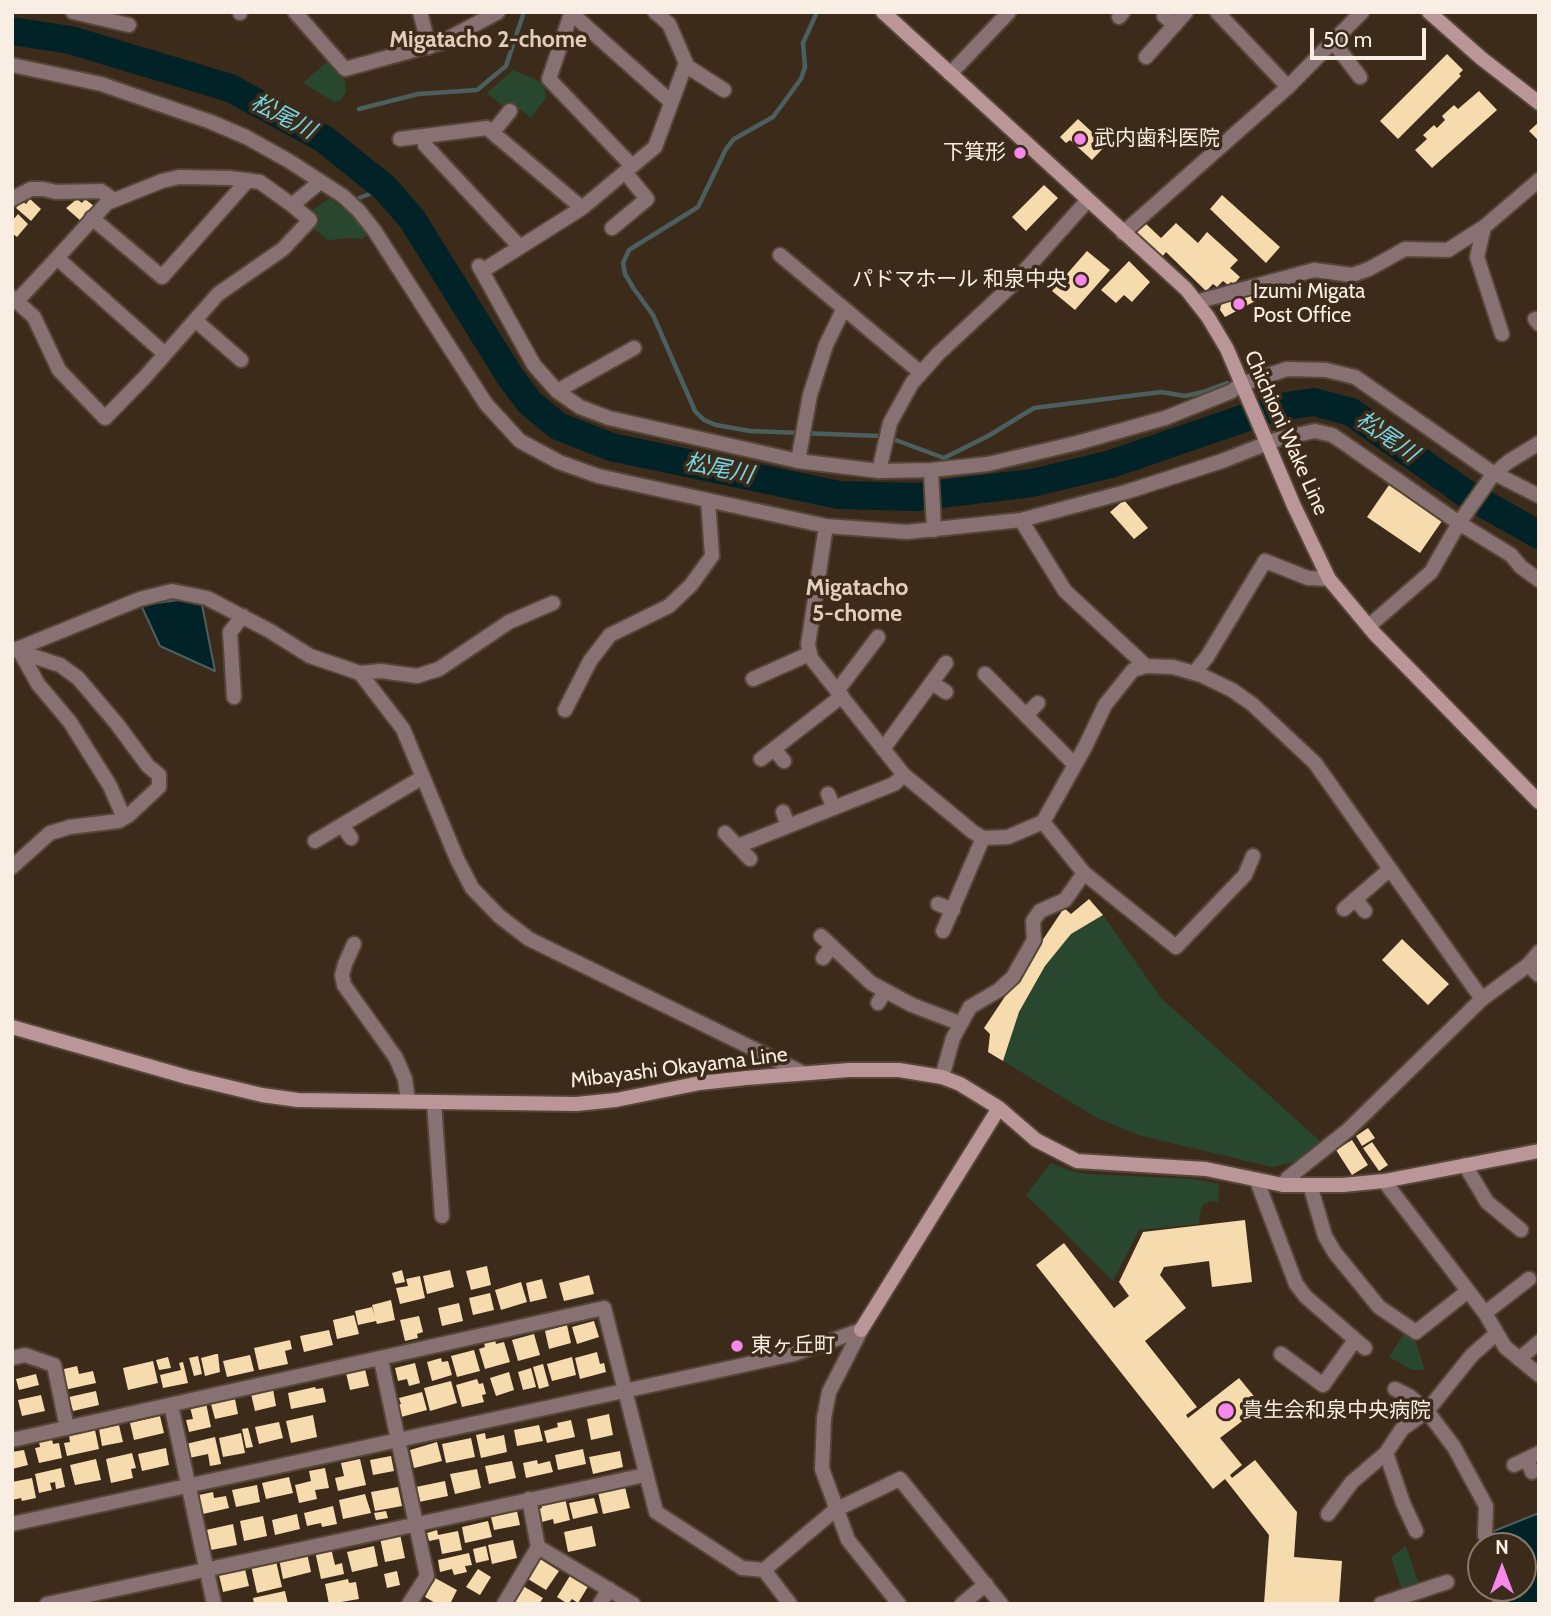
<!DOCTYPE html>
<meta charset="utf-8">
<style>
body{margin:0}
#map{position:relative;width:1551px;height:1616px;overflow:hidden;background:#3c2b1b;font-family:Cabin,sans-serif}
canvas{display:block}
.frame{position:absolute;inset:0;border:14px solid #f9eee3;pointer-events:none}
.north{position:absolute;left:1467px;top:1532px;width:70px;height:70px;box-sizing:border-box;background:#3c2b1b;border:2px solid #88796b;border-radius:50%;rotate:0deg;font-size:19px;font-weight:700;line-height:28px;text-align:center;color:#f9eee3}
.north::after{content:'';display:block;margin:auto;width:24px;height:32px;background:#f688ec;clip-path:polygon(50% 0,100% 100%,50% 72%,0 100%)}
.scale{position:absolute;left:1310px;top:28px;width:116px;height:32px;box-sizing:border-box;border:4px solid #f9eee3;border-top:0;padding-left:9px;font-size:21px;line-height:24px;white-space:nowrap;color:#f9eee3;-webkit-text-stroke:5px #3c2b1b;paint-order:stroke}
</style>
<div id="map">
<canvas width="1551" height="1616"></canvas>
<div class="frame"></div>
<div class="north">N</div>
<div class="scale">50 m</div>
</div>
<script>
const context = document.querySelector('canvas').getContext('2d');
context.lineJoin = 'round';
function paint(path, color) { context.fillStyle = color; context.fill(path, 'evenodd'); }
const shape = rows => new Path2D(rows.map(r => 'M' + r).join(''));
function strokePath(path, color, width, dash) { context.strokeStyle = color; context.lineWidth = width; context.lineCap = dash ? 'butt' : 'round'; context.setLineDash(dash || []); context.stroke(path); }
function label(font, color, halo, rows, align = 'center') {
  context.font = font + ' Cabin,"Noto Sans JP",sans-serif'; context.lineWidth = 7; context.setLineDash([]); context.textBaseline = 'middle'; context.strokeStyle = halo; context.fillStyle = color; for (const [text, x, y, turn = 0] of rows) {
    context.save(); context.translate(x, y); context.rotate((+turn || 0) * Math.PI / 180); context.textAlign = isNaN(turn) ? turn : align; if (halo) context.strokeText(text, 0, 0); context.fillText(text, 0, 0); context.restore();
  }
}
paint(shape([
 [329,60,344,77,346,92,342,99,334,102,303,83],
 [513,70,543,83,546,98,531,118,520,109,514,115,487,93],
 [329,198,344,209,347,205,359,223,370,233,362,239,351,238,328,240,313,228,320,220,312,211],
 [1103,915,1161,998,1320,1141,1299,1161,1272,1167,1138,1135,1097,1118,1003,1061,1019,1012,1045,966,1071,934],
 [1051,1163,1071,1171,1089,1174,1193,1179,1219,1184,1218,1202,1210,1201,1203,1205,1200,1212,1199,1224,1139,1230,1113,1281,1026,1195],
 [1405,1332,1415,1339,1425,1370,1412,1370,1389,1357],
 [1406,1546,1419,1585,1402,1590,1391,1557]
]), '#29462e');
const water = shape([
 [179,600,202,605,215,671,160,646,141,605,179,600],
 [1539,1513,1539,1604,1506,1604,1505,1588,1523,1588,1523,1546,1496,1546,1493,1537,1494,1531,1539,1513]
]);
paint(water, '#012227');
strokePath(water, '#4b5f5f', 2);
strokePath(shape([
 [817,12,803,43,805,67,801,79,773,117,734,139,726,149,698,207,629,250,623,263,625,274,634,289,653,315,695,411,704,420,716,425,750,431,880,436],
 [359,109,418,94,477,90,506,66,524,12],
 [359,198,385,188],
 [893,439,944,458,988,436,1034,408,1161,392,1185,396,1203,392,1227,383]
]), '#4b5f5f', 4.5);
strokePath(shape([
 [12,31,70,40,230,88,324,139,385,188,412,219,511,378,530,403,558,426,611,447,839,495,916,497,1032,483,1111,464,1274,408,1314,402,1351,412,1465,493,1539,535]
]), '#012227', 28);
paint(shape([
 [1447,54,1463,70,1459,74,1461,76,1398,139,1380,121],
 [1479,91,1497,110,1432,168,1415,150,1427,139,1423,135,1434,125,1437,128,1445,120,1442,116,1454,105,1458,109],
 [1078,119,1106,145,1092,160,1070,140,1066,143,1060,137],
 [1539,122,1539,141,1529,131],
 [1044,185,1058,198,1026,231,1012,217],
 [1222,195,1280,247,1266,263,1210,209],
 [30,199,41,209,31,221,16,208,22,201,26,204],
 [77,199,82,203,85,199,94,206,81,221,66,208],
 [18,214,28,224,17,237,12,233,12,221],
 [1145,223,1161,238,1176,223,1198,243,1207,232,1238,260,1230,268,1240,277,1234,284,1231,282,1228,285,1223,281,1217,287,1213,284,1206,291,1166,252,1162,257,1136,233],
 [1087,251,1110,270,1075,310,1052,291],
 [1129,261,1150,282,1132,302,1124,295,1116,303,1101,290],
 [1258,292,1261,298,1225,317,1220,310,1221,305,1231,300],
 [1389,485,1442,521,1420,553,1367,517],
 [1124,500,1148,528,1134,539,1110,512],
 [1089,899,1103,915,1071,934,1045,966,1019,1012,1003,1061,988,1052,990,1034,984,1028,1064,908,1071,914],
 [1402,939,1449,984,1428,1005,1382,960],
 [1368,1128,1375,1138,1362,1146,1356,1136],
 [1352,1140,1368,1165,1352,1175,1336,1150],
 [1372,1142,1388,1165,1379,1171,1363,1148],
 [1245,1220,1252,1282,1212,1287,1209,1261,1164,1267,1160,1275,1186,1308,1145,1341,1197,1407,1186,1415,1188,1418,1239,1378,1262,1406,1220,1438,1242,1465,1230,1475,1232,1478,1255,1460,1297,1512,1294,1557,1342,1561,1339,1604,1264,1604,1269,1535,1225,1479,1213,1489,1036,1265,1064,1243,1114,1308,1129,1296,1119,1282,1143,1232],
 [487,1266,491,1285,471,1290,466,1271],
 [402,1270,405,1282,395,1284,392,1273],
 [450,1270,454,1287,427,1294,423,1276],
 [589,1275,594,1294,564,1301,559,1283],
 [420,1276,425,1298,400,1304,396,1288,408,1286,406,1279],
 [542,1279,547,1298,530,1302,526,1283],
 [521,1282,527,1302,501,1310,495,1290],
 [490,1293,494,1310,473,1315,469,1298],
 [391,1300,395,1320,377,1324,376,1321,358,1325,355,1311,372,1307,375,1316,372,1305],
 [459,1303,463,1321,442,1326,438,1308],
 [354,1315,359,1334,337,1339,333,1320],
 [419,1316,423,1332,417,1334,418,1338,405,1341,400,1320],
 [594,1321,599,1337,577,1344,572,1327],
 [567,1325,571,1343,549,1349,545,1331],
 [329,1330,333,1345,304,1352,300,1336],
 [534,1334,540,1355,518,1361,512,1340],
 [290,1340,292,1349,285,1351,288,1364,259,1370,254,1348],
 [495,1340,496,1344,504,1342,510,1362,485,1369,479,1349,485,1347,484,1343],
 [474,1350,480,1371,457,1377,451,1356],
 [597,1352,600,1364,604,1363,606,1372,580,1379,575,1358],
 [216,1354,218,1354,220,1372,205,1376,201,1358],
 [250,1355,254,1371,227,1377,223,1361],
 [198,1356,202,1374,194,1376,189,1358],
 [168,1357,171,1368,159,1370,156,1360],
 [572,1357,576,1375,552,1381,547,1364],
 [441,1358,442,1362,448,1361,452,1375,432,1381,427,1362],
 [153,1361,158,1383,128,1390,123,1368],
 [183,1362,188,1383,163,1388,160,1375,181,1370,179,1363],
 [415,1363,420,1383,409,1386,407,1379,398,1381,395,1368],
 [543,1364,549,1386,539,1389,533,1367],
 [77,1366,79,1374,93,1371,96,1383,64,1390,60,1370],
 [531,1368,536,1387,523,1390,518,1372],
 [365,1369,369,1386,350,1390,346,1373],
 [509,1372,514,1390,496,1396,490,1378],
 [36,1374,39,1385,19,1390,16,1379],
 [477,1379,479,1384,483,1383,486,1394,482,1395,484,1402,462,1407,456,1385],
 [451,1381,457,1403,430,1411,424,1388],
 [315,1387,316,1389,323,1388,326,1402,291,1409,288,1393],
 [273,1389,276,1406,255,1411,251,1394],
 [96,1391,99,1405,73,1411,69,1397],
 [422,1392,427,1410,401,1417,397,1405,401,1404,399,1398],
 [41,1395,45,1411,22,1416,18,1400],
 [235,1399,238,1414,215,1419,211,1404],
 [206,1403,211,1427,189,1432,186,1420,193,1419,190,1407],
 [609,1414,613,1435,591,1440,587,1419],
 [313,1415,317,1437,291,1443,286,1421],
 [160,1416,164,1433,134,1440,130,1423],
 [571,1420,575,1437,547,1443,544,1431,558,1427,557,1423],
 [279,1422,283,1438,259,1444,255,1427],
 [119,1425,123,1442,102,1446,99,1429],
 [539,1425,543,1441,517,1446,514,1430],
 [248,1428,253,1447,246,1448,242,1429],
 [95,1430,99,1449,67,1456,64,1443,70,1442,69,1436],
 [241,1433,245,1453,223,1457,219,1438],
 [485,1433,486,1439,504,1435,507,1452,481,1458,476,1435],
 [215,1437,221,1464,210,1466,208,1454,189,1458,186,1444],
 [471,1438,475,1457,446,1463,442,1444],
 [52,1439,53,1444,59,1443,62,1458,39,1463,35,1448,40,1447,39,1442],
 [437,1442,442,1461,414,1468,410,1450],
 [166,1448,169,1465,142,1471,138,1454],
 [583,1449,586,1464,558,1470,555,1455],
 [24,1450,28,1465,12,1469,12,1452],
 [620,1451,623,1467,593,1474,589,1457],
 [132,1453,136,1468,131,1469,133,1478,111,1483,106,1459],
 [391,1456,394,1471,373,1475,370,1460],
 [96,1459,101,1480,75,1485,70,1465],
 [360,1459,366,1485,338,1491,335,1478,344,1476,341,1463],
 [537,1460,538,1464,550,1461,553,1472,526,1478,523,1463],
 [512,1461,516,1478,489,1484,485,1466],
 [61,1468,65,1487,56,1489,55,1482,50,1483,52,1490,39,1493,35,1474],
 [325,1468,329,1488,315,1490,317,1499,299,1503,295,1485,311,1481,309,1471],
 [477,1469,481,1488,455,1494,450,1474],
 [289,1477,293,1493,266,1499,262,1483],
 [32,1478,36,1498,22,1501,21,1498,12,1500,12,1482],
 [445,1481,448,1496,419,1502,416,1487],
 [257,1485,260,1502,236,1507,232,1490],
 [398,1487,402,1506,375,1511,371,1492],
 [625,1487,630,1508,603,1514,598,1492],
 [213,1492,214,1498,226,1496,229,1508,203,1514,199,1495],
 [365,1494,371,1513,343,1519,339,1500],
 [565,1498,570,1520,554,1524,553,1519,542,1522,539,1509,542,1508,541,1503],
 [594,1498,598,1513,573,1519,569,1503],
 [333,1506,337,1524,322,1527,321,1523,307,1526,304,1513],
 [386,1511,388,1518,376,1520,374,1513],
 [517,1511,520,1525,494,1530,491,1517],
 [297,1514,300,1529,275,1535,272,1520],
 [263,1516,267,1536,244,1541,240,1521],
 [488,1521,492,1537,465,1543,462,1527],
 [233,1524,237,1545,211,1550,206,1530],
 [592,1526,596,1546,568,1552,564,1532],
 [437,1530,438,1535,458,1531,462,1550,442,1554,439,1539,429,1541,427,1533],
 [400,1534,405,1558,385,1562,380,1538],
 [513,1540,517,1558,492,1564,488,1545],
 [374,1546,378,1566,352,1572,347,1552],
 [486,1546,489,1560,476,1563,473,1549],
 [331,1548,335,1565,342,1563,344,1574,321,1579,315,1551],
 [307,1553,311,1572,283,1579,279,1559],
 [469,1553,472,1565,465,1566,467,1572,454,1575,452,1569,440,1572,438,1560],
 [540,1559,559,1571,546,1590,528,1579],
 [276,1561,282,1587,257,1593,251,1566],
 [244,1565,249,1586,223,1592,218,1571],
 [478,1569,491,1577,480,1595,466,1587],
 [397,1571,400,1585,387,1588,384,1574],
 [571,1574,589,1585,578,1603,572,1599,568,1604,557,1597],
 [435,1578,457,1590,450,1604,437,1604,425,1597],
 [348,1579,349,1583,356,1582,359,1599,329,1604,325,1584],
 [523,1586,543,1598,539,1604,512,1604],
 [285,1591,288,1604,254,1604,253,1598]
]), '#f6dbaf');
const street = shape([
 [73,12,129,25],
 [295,12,345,69,440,43,498,12],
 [420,12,429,47],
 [570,12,671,102],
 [1217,12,1288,87],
 [240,13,240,12],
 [571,14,549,79,632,166],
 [1164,16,1175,25],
 [1119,17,1123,12],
 [1334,43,1360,77],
 [1146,57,1186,12],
 [12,65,101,84,211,122,246,137,289,161,343,196,359,211,374,230,486,404,520,441,559,462,598,476,826,526,907,532,1021,520,1126,492,1222,461,1278,439,1315,431,1332,435,1344,443,1459,523,1511,555,1521,567,1539,580],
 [685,65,724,90],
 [950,74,1009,12],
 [493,132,510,111],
 [424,136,425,145,520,247],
 [400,139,487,128,582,208],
 [12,199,31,189,43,189,56,192,101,191,114,200],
 [92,218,162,277,248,180],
 [1484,227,1477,257,1502,334],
 [612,228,647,199,625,172],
 [1123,233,1288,87,1362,12],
 [780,255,921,373,938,354,1011,286,1087,201],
 [479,266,534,365,557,391,580,407,609,418,798,461,879,471,931,470,988,464,1077,443,1165,418,1230,392,1242,384,1287,369,1326,370,1355,377,1490,471,1539,496],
 [482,271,582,208,655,147,686,63,669,24,655,12],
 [12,297,34,317,59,370,105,418,145,377,218,294,283,249,310,220,292,205,320,182],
 [17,301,57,258],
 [1196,302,1314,270,1352,275,1369,269,1405,249,1448,250,1484,227,1539,180],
 [1535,319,1539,324],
 [195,320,241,360],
 [165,354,57,258,107,203,162,181,179,177,230,178,260,182,292,205],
 [557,391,634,348],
 [798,461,810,395,826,345,843,310],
 [931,470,934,530],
 [879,471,890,423,912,383,921,373],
 [1021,520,1065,591,1146,666],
 [826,526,808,645,811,658,904,775,973,832,983,838,1008,837,1043,822,1085,747,1105,705,1133,670,1146,666,1173,667,1201,675,1232,690,1252,704,1315,763,1482,999],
 [1369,626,1431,572,1459,523,1492,476,1508,462,1539,443],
 [18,648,38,684,70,722,110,786,124,818],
 [12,651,140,599,172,591,207,598,270,631,310,656,360,673,403,729,457,859,472,888,499,916,529,939,803,1073],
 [360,673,381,671,417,676,439,669,509,622,553,603],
 [1194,673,1207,657,1265,561,1308,578,1329,579],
 [985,674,1074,764],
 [753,679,809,654],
 [932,683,946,692],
 [837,691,878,637],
 [234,697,230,632,243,616],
 [565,710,590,661,610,635,669,606,691,585,712,556,708,500],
 [1026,715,1038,703],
 [774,749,784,761],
 [883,749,946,663],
 [761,759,842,696],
 [828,794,834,808],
 [783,812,788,826],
 [342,825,351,838],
 [725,833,750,859],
 [315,841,423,777],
 [738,846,894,784,904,775],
 [12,867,50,833,70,827,119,821,129,815,159,787,159,775,148,766,117,724,78,678,60,665,20,652],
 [1084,873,1176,947,1245,875,1253,856],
 [1355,899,1365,911],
 [938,904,953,910],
 [1344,909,1389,870],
 [943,931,983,838],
 [821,936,871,983,912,1005,959,1023],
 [354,944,345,964,342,975,344,985,396,1058,405,1079,408,1101],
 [1539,952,1528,965,1539,975],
 [823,958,832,946],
 [878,1003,885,991],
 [942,1077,953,1038,970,1007,999,990,1013,977,1034,940,1033,921,1040,911,1065,900,1084,873,1043,822],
 [434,1102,442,1216],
 [1465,1165,1487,1202,1521,1230],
 [1257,1181,1296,1284,1306,1297,1365,1348],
 [1384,1181,1485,1313,1505,1347,1539,1375],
 [1283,1185,1288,1178,1348,1130,1482,999,1528,965],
 [1310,1185,1325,1236,1335,1253,1379,1307,1416,1332,1468,1291],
 [1485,1313,1529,1279],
 [861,1330,829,1392,824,1418,822,1469,848,1540,899,1604],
 [1281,1354,1323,1385,1355,1340],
 [12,1358,25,1355,54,1365,67,1428],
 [1519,1359,1539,1342],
 [381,1360,427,1576,409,1604],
 [1395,1389,1409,1396,1427,1411,1454,1447,1486,1506,1485,1535,1490,1546],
 [171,1405,214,1604],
 [12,1440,604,1308,656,1512,742,1568,764,1570,835,1510,900,1479,1001,1604],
 [1386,1453,1403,1503,1416,1531],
 [1527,1459,1532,1472],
 [1514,1465,1539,1453],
 [529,1499,538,1547,633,1604],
 [1328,1514,1352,1482,1386,1453,1402,1429,1427,1411,1472,1355,1496,1334],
 [12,1524,794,1354,861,1330],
 [764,1570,790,1604],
 [1499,1588,1500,1604],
 [47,1604,645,1475],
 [504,1604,538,1547],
 [600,1604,609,1589],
 [962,1604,986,1584],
 [1381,1604,1447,1582]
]);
const secondary = shape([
 [883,12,1186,289,1208,317,1227,349,1294,506,1329,579,1374,633,1539,802],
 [1429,12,1481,58,1539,103],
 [12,1027,187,1077,262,1095,298,1100,576,1104,616,1100,700,1083,746,1078,849,1070,899,1070,942,1077,960,1084,999,1108,1036,1140,1077,1161,1206,1169,1283,1185,1343,1185,1384,1181,1539,1151],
 [861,1330,999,1108]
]);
strokePath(street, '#564637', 18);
strokePath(secondary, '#564637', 18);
strokePath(street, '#887172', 14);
strokePath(secondary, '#ba9698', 14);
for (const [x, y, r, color] of [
 [1080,139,7,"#f688ec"],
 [1020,153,7,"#f688ec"],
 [1081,280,7,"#f688ec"],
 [1239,304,7,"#f688ec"],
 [737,1346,7,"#f688ec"],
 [1226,1411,9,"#f688ec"]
]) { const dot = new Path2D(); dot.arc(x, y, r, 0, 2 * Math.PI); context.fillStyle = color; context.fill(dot); strokePath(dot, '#3c2b1b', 2.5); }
label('21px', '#f9eee3', '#3c2b1b', [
 ["武内歯科医院",1094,139],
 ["下箕形",1006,153,"right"],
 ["パドマホール 和泉中央",1067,280,"right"],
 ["Izumi Migata",1253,292],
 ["Post Office",1253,316],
 ["東ヶ丘町",751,1346],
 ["貴生会和泉中央病院",1242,1411]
], 'left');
label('21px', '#f9eee3', '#3c2b1b', [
 ["Chichioni Wake Line",1286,433,66],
 ["Mibayashi Okayama Line",679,1068,-7]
]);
label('bold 23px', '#e2cdb9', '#3c2b1b', [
 ["Migatacho 2-chome",488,40],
 ["Migatacho",857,588],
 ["5-chome",857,614]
]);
label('italic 23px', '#74d6e5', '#3c2b1b', [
 ["松尾川",283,117,28],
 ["松尾川",1387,437,35],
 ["松尾川",719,469,12]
]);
</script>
